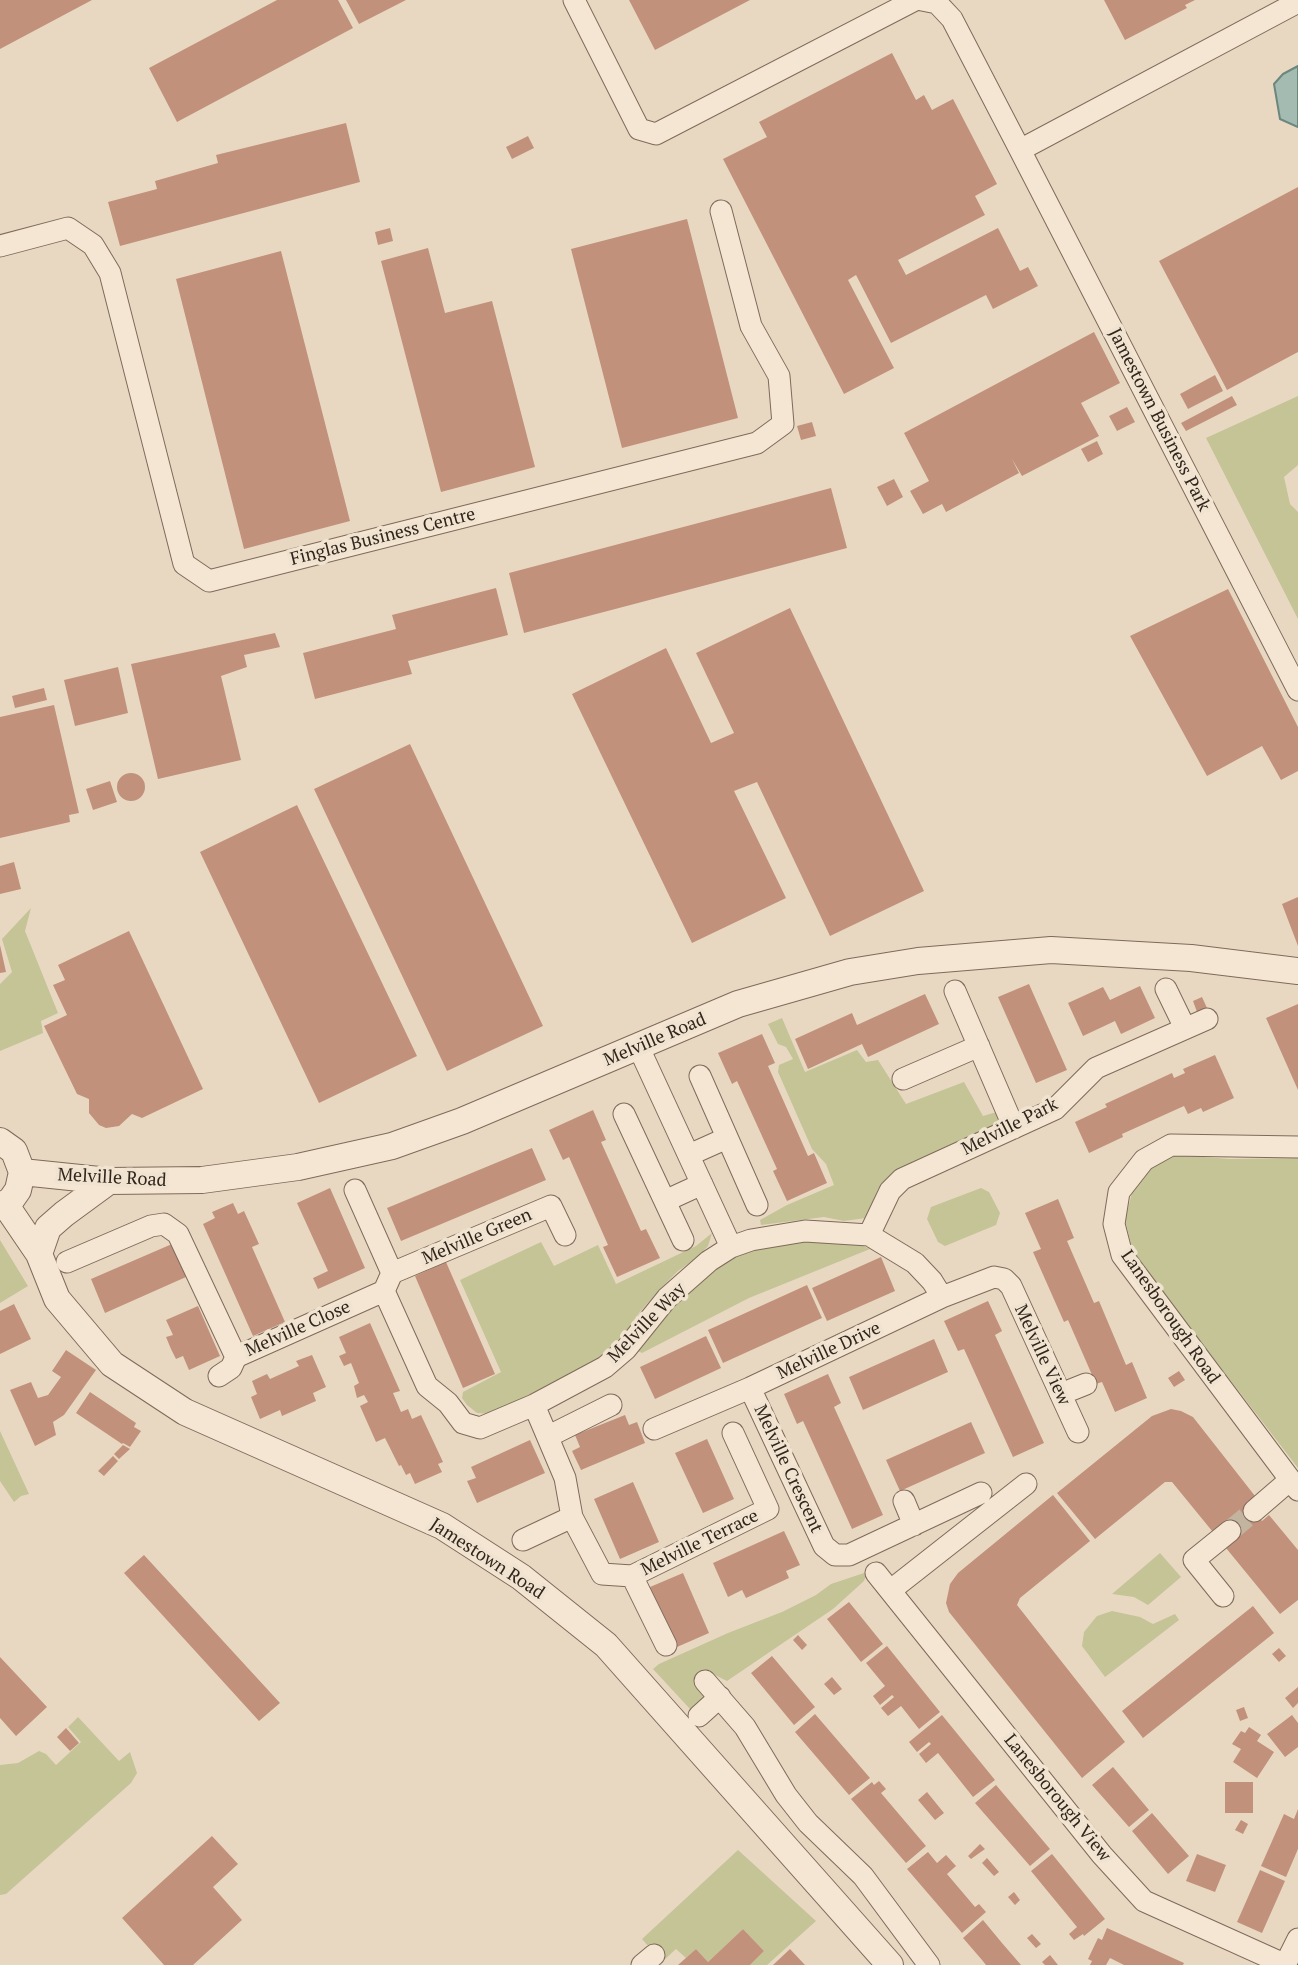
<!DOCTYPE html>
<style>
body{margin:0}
canvas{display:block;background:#e8d8c1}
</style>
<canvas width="1298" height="1965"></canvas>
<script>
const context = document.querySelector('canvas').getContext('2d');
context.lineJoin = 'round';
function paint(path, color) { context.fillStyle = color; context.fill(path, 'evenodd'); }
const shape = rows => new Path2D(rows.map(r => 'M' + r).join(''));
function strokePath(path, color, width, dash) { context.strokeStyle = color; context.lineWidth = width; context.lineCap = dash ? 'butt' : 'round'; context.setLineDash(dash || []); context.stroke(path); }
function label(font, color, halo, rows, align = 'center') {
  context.font = font + ' "PT Serif",serif'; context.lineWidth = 7; context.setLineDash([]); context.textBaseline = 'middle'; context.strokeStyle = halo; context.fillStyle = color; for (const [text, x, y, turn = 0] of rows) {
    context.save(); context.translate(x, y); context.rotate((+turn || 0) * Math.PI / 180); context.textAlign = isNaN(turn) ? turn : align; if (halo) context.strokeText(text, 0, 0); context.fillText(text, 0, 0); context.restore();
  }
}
paint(shape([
 [1298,396,1298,465,1284,477,1290,504,1298,512,1298,619,1206,438],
 [31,908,25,931,58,1013,41,1021,43,1033,0,1051,0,984,12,972,2,939],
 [782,1018,805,1072,857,1050,866,1062,878,1060,906,1104,964,1082,983,1116,1000,1111,1002,1117,990,1128,896,1170,878,1189,866,1218,844,1221,824,1217,761,1225,760,1220,787,1205,834,1185,826,1164,812,1149,778,1072,779,1065,793,1059,786,1047,778,1044,768,1024],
 [1177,1155,1230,1159,1298,1158,1298,1468,1134,1255,1125,1220,1134,1185,1155,1165],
 [981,1188,989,1192,1000,1213,996,1225,945,1246,938,1242,927,1219,931,1207],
 [712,1233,708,1246,699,1256,678,1271,661,1288,639,1313,625,1333,597,1360,491,1414,477,1413,467,1405,462,1398,463,1392,501,1372,460,1280,541,1242,554,1266,598,1245,616,1284,696,1246],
 [802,1239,852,1241,870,1249,749,1298,642,1353,632,1348,701,1277,729,1259,750,1250],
 [0,1240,28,1286,0,1303],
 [0,1431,29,1494,21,1496,14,1502,0,1481],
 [1160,1553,1181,1577,1148,1605,1134,1597,1112,1594],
 [867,1572,864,1581,833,1609,727,1681,713,1674,702,1687,705,1701,696,1708,690,1709,653,1669,659,1664,728,1633,782,1612,816,1595,831,1584],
 [1112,1611,1140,1617,1153,1624,1175,1614,1179,1620,1105,1677,1082,1646,1084,1632,1097,1616],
 [78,1717,119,1761,130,1752,137,1773,131,1783,6,1894,0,1895,0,1765,18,1763,39,1751,46,1754,56,1765,81,1742,68,1727],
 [738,1850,816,1921,767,1965,750,1965,764,1951,743,1929,708,1962,696,1949,686,1958,676,1949,662,1962,642,1939]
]), '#c4c497');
const water = shape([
 [1298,66,1298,127,1280,119,1274,84,1283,74,1298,66]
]);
paint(water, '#a3bbb1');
strokePath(water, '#6c877d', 2);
paint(shape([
 [0,0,92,0,0,49],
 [277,0,338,0,353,28,177,122,149,68],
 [346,0,406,0,359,24],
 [629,0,750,0,655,50],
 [1104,0,1195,0,1185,5,1187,8,1125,40],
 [892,53,916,100,924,95,932,110,953,99,997,184,975,196,985,215,898,260,906,275,998,228,1020,271,1028,267,1038,286,993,309,986,295,891,343,856,275,848,280,894,368,844,394,723,159,767,137,759,122],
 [346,123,360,182,120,246,108,202,157,189,155,181,218,163,216,155],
 [528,136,534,148,512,159,506,147],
 [1298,187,1298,352,1227,390,1159,261],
 [687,219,738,418,622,448,571,249],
 [390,228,393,241,378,245,375,232],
 [428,248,445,313,492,301,535,467,441,492,381,261],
 [281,251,350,521,244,549,176,279],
 [1094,332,1120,383,1081,403,1099,436,1022,476,1012,459,1019,473,946,512,942,504,923,514,910,491,929,481,904,433],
 [1215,375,1223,391,1188,409,1180,394],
 [1232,396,1237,405,1186,431,1181,423],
 [1127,407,1135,422,1117,431,1109,416],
 [812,422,816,436,801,440,797,426],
 [1097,441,1103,454,1088,462,1081,449],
 [894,479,903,497,887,506,877,487],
 [831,488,847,548,524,633,509,573],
 [496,588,508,635,408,661,412,674,315,699,303,653,396,629,392,615],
 [1228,589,1298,727,1298,771,1281,780,1262,746,1207,776,1130,636],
 [790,608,924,891,830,936,757,782,734,791,786,898,692,943,572,694,666,648,711,743,734,733,696,653],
 [275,633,280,647,244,655,247,667,221,676,241,760,158,779,131,664],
 [118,667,128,713,75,726,64,680],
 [44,688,47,700,15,708,12,696],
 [54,705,79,813,69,815,70,822,0,838,0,717],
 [410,744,543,1026,447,1071,314,789],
 '117 787a14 14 0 1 1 28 0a14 14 0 1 1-28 0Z',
 [110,781,117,802,93,810,86,789],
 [297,805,417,1056,319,1103,200,852],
 [14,862,21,889,0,894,0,866],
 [1298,897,1298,946,1282,904],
 [129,931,203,1089,142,1118,132,1114,119,1126,106,1128,99,1125,89,1113,89,1099,77,1094,44,1026,67,1015,53,985,65,980,58,965],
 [0,945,6,972,0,973],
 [1029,984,1067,1070,1036,1083,998,997],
 [1140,986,1155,1018,1121,1034,1115,1021,1083,1036,1068,1003,1103,987,1110,1000],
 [925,994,939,1024,868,1057,862,1044,808,1069,795,1039,852,1013,857,1025],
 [1202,997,1207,1008,1197,1012,1193,1001],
 [1298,1004,1298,1090,1266,1018],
 [762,1034,775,1063,768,1066,808,1156,814,1153,827,1183,787,1201,773,1171,777,1169,737,1081,732,1084,718,1053],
 [1215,1055,1234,1098,1203,1112,1201,1108,1188,1114,1184,1106,1122,1134,1123,1137,1089,1153,1075,1122,1107,1107,1105,1104,1172,1073,1174,1078,1185,1073,1183,1069],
 [593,1110,606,1140,601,1142,641,1231,646,1229,660,1258,617,1277,603,1247,608,1245,569,1157,563,1160,549,1130],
 [532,1148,546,1180,401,1241,387,1208],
 [330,1188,365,1268,318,1289,313,1278,328,1271,297,1203],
 [1058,1199,1074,1238,1067,1241,1094,1303,1099,1301,1126,1365,1132,1362,1147,1398,1115,1412,1102,1382,1096,1384,1068,1320,1064,1322,1033,1252,1041,1249,1025,1213],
 [233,1203,238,1214,244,1211,259,1244,252,1247,285,1322,253,1336,203,1224,215,1218,212,1212],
 [172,1244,186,1277,105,1313,91,1279],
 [881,1257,895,1291,827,1321,812,1288],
 [446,1262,495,1374,463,1388,415,1276],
 [807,1285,822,1318,723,1363,708,1330],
 [988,1301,1002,1331,995,1335,1044,1443,1013,1457,964,1349,958,1351,944,1321],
 [14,1304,31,1339,0,1354,0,1311],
 [198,1306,220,1356,189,1370,183,1356,176,1359,171,1349,166,1337,173,1335,166,1320],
 [370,1323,400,1391,393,1393,401,1412,408,1409,412,1419,421,1415,443,1462,438,1464,442,1472,415,1484,410,1473,406,1475,401,1465,399,1466,385,1438,376,1442,360,1406,368,1402,364,1395,357,1398,354,1386,359,1383,351,1363,344,1366,339,1356,346,1353,339,1337],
 [706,1336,721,1368,655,1399,640,1367],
 [934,1339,948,1372,863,1410,849,1377],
 [66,1350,96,1370,64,1415,53,1422,56,1435,35,1446,10,1390,31,1382,38,1398,48,1395,61,1377,52,1371],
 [312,1355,326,1387,313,1393,316,1401,282,1416,280,1410,260,1419,251,1397,257,1394,252,1381,267,1374,270,1379,299,1366,296,1361],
 [1179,1371,1185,1380,1174,1387,1168,1378],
 [828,1374,841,1403,834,1407,883,1515,852,1529,803,1421,797,1424,784,1394],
 [90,1392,136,1423,134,1427,141,1431,130,1447,123,1443,122,1444,76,1413],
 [1171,1409,1181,1411,1193,1417,1255,1496,1247,1502,1262,1521,1269,1515,1298,1550,1298,1600,1280,1614,1172,1482,1165,1482,1095,1539,1057,1493,1152,1416],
 [625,1415,629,1425,637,1422,645,1443,581,1470,572,1451,580,1447,575,1435],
 [971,1422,985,1453,900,1491,886,1460],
 [707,1439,734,1499,703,1513,675,1453],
 [530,1440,545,1473,477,1503,467,1481,476,1478,471,1467],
 [123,1445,130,1449,119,1459,114,1454],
 [113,1456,118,1461,104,1476,98,1471],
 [633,1482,659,1542,620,1559,594,1499],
 [1053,1495,1090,1541,1020,1598,1017,1605,1125,1742,1082,1778,949,1612,946,1603,950,1584,958,1573],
 [784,1531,800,1565,786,1571,789,1578,746,1598,742,1590,728,1597,713,1563],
 [144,1555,280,1703,259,1721,124,1573],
 [683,1573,709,1633,677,1647,650,1587],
 [849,1602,883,1644,861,1662,827,1619],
 [1253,1606,1274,1633,1143,1738,1122,1711],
 [798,1635,807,1645,802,1650,793,1640],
 [887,1646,940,1712,919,1729,901,1706,888,1716,881,1708,894,1697,892,1695,880,1705,873,1696,885,1686,866,1663],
 [1279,1648,1286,1656,1279,1662,1272,1654],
 [772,1656,815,1707,794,1725,751,1673],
 [0,1657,47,1707,16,1736,0,1718],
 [832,1677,842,1689,834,1695,824,1684],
 [1298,1687,1298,1703,1293,1708,1285,1698],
 [1244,1707,1248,1718,1240,1721,1236,1710],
 [815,1714,870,1778,849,1795,795,1732],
 [942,1715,995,1780,973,1797,938,1753,926,1763,919,1754,931,1744,929,1742,917,1752,909,1742],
 [1292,1715,1298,1723,1298,1747,1285,1757,1267,1734],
 [1249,1727,1261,1735,1257,1741,1274,1752,1257,1778,1233,1762,1241,1749,1232,1744,1241,1731,1245,1733],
 [66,1728,79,1743,70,1751,57,1737],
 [1113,1767,1149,1810,1129,1827,1092,1785],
 [879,1781,886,1789,881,1793,926,1846,906,1863,851,1799,872,1782,874,1785],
 [1225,1782,1253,1782,1253,1813,1225,1813],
 [996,1785,1050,1849,1030,1866,975,1803],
 [927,1792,944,1813,935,1820,918,1800],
 [1298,1809,1298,1849,1286,1877,1261,1866,1284,1814,1294,1819],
 [1152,1813,1189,1856,1168,1874,1132,1831],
 [1241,1820,1248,1824,1243,1834,1235,1830],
 [212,1836,238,1864,213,1887,242,1920,193,1965,164,1965,122,1918],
 [980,1844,985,1849,971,1859,968,1856],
 [928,1852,937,1863,946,1855,956,1866,947,1874,975,1907,979,1904,986,1912,962,1933,907,1869],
 [1052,1854,1105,1919,1084,1936,1083,1934,1074,1940,1069,1934,1077,1927,1031,1871],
 [1197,1854,1226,1865,1215,1892,1186,1881],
 [987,1858,999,1872,994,1876,982,1863],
 [1260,1870,1285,1881,1262,1933,1237,1922],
 [1014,1892,1020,1900,1015,1905,1008,1897],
 [983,1920,1002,1943,1021,1965,986,1965,982,1960,963,1938],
 [1107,1928,1184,1963,1183,1965,1124,1965,1110,1958,1106,1965,1090,1965,1092,1961,1088,1959,1098,1938,1102,1940],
 [743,1929,764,1951,750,1965,678,1965,696,1949,708,1962],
 [1032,1934,1041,1944,1036,1948,1027,1938],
 [790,1949,805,1965,773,1965],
 [1050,1955,1058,1965,1045,1965,1042,1962]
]), '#c2917b');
strokePath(shape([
 [1230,1531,1254,1511]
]), '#c3b4a0', 21, [21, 10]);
const minor = shape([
 [574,0,639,129,656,134,915,0],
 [922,0,937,3,952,19,1020,150,1298,2],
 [1020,150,1298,690],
 [0,246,68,228,93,245,110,273,184,564,209,581,757,443,783,424,779,376,751,326,721,211],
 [1166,989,1185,1028],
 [955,991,1014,1128],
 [638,1046,731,1247],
 [700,1076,757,1205],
 [903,1079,979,1046],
 [624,1114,683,1240],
 [1298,1147,1171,1145,1144,1160,1119,1192,1114,1224,1122,1255,1298,1490],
 [689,1155,727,1138],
 [355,1190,392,1273],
 [665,1201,702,1184],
 [869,1235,890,1191,902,1179,1055,1109,1096,1068,1207,1019],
 [67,1262,151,1226,164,1224,178,1234,236,1357],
 [384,1291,427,1386,448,1403,463,1423,480,1428,534,1405,605,1367,626,1349,667,1298,709,1261,731,1247,751,1240,805,1231,869,1235,915,1263,932,1281,942,1297],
 [384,1291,392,1273,551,1206,565,1235],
 [219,1376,231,1368,236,1357,384,1291],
 [750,1388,824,1546,835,1555,849,1555,981,1493],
 [1061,1394,1086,1384],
 [534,1405,565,1478,572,1517,602,1574,632,1576,666,1645],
 [654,1429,750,1388,942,1297,994,1277,1004,1279,1011,1286,1078,1432],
 [549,1436,611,1405],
 [904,1501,914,1525],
 [1254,1511,1290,1480],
 [523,1540,572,1517],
 [876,1573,1102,1855,1144,1901,1286,1965],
 [632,1576,768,1509,733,1433],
 [891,1590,1026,1484],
 [1223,1596,1194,1560,1230,1531],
 [705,1681,745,1727,786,1795,808,1823,863,1876,929,1965],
 [699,1716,720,1697],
 [642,1965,654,1955],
 [1285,1965,1298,1939]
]);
const tertiary = shape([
 [0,1141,14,1151,22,1172,18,1190,11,1200,0,1207],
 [22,1172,109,1181,202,1180,298,1167,392,1146,462,1121,738,1004,850,972,918,961,1051,950,1191,958,1298,971],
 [5,1204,39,1254,57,1299,112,1364,185,1412,442,1526,521,1577,606,1645,890,1965],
 [39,1254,48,1228,64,1214,109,1181]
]);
strokePath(minor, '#7f6a5b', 23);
strokePath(tertiary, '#7f6a5b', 28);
strokePath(minor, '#f4e6d3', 21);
strokePath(tertiary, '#f4e6d3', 26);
label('18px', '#31251d', '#f0e3d0', [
 ["Jamestown Business Park",1159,420,63],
 ["Finglas Business Centre",383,537,-14],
 ["Melville Road",655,1040,-23],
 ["Melville Park",1010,1127,-27],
 ["Melville Road",112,1178,3],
 ["Melville Green",477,1237,-23],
 ["Lanesborough Road",1170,1317,55],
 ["Melville Way",647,1323,-46],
 ["Melville Close",298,1329,-24],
 ["Melville Drive",829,1351,-25],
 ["Melville View",1042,1355,65],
 ["Melville Crescent",788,1469,65],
 ["Melville Terrace",700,1543,-26],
 ["Jamestown Road",487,1559,33],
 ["Lanesborough View",1057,1798,51]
]);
</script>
